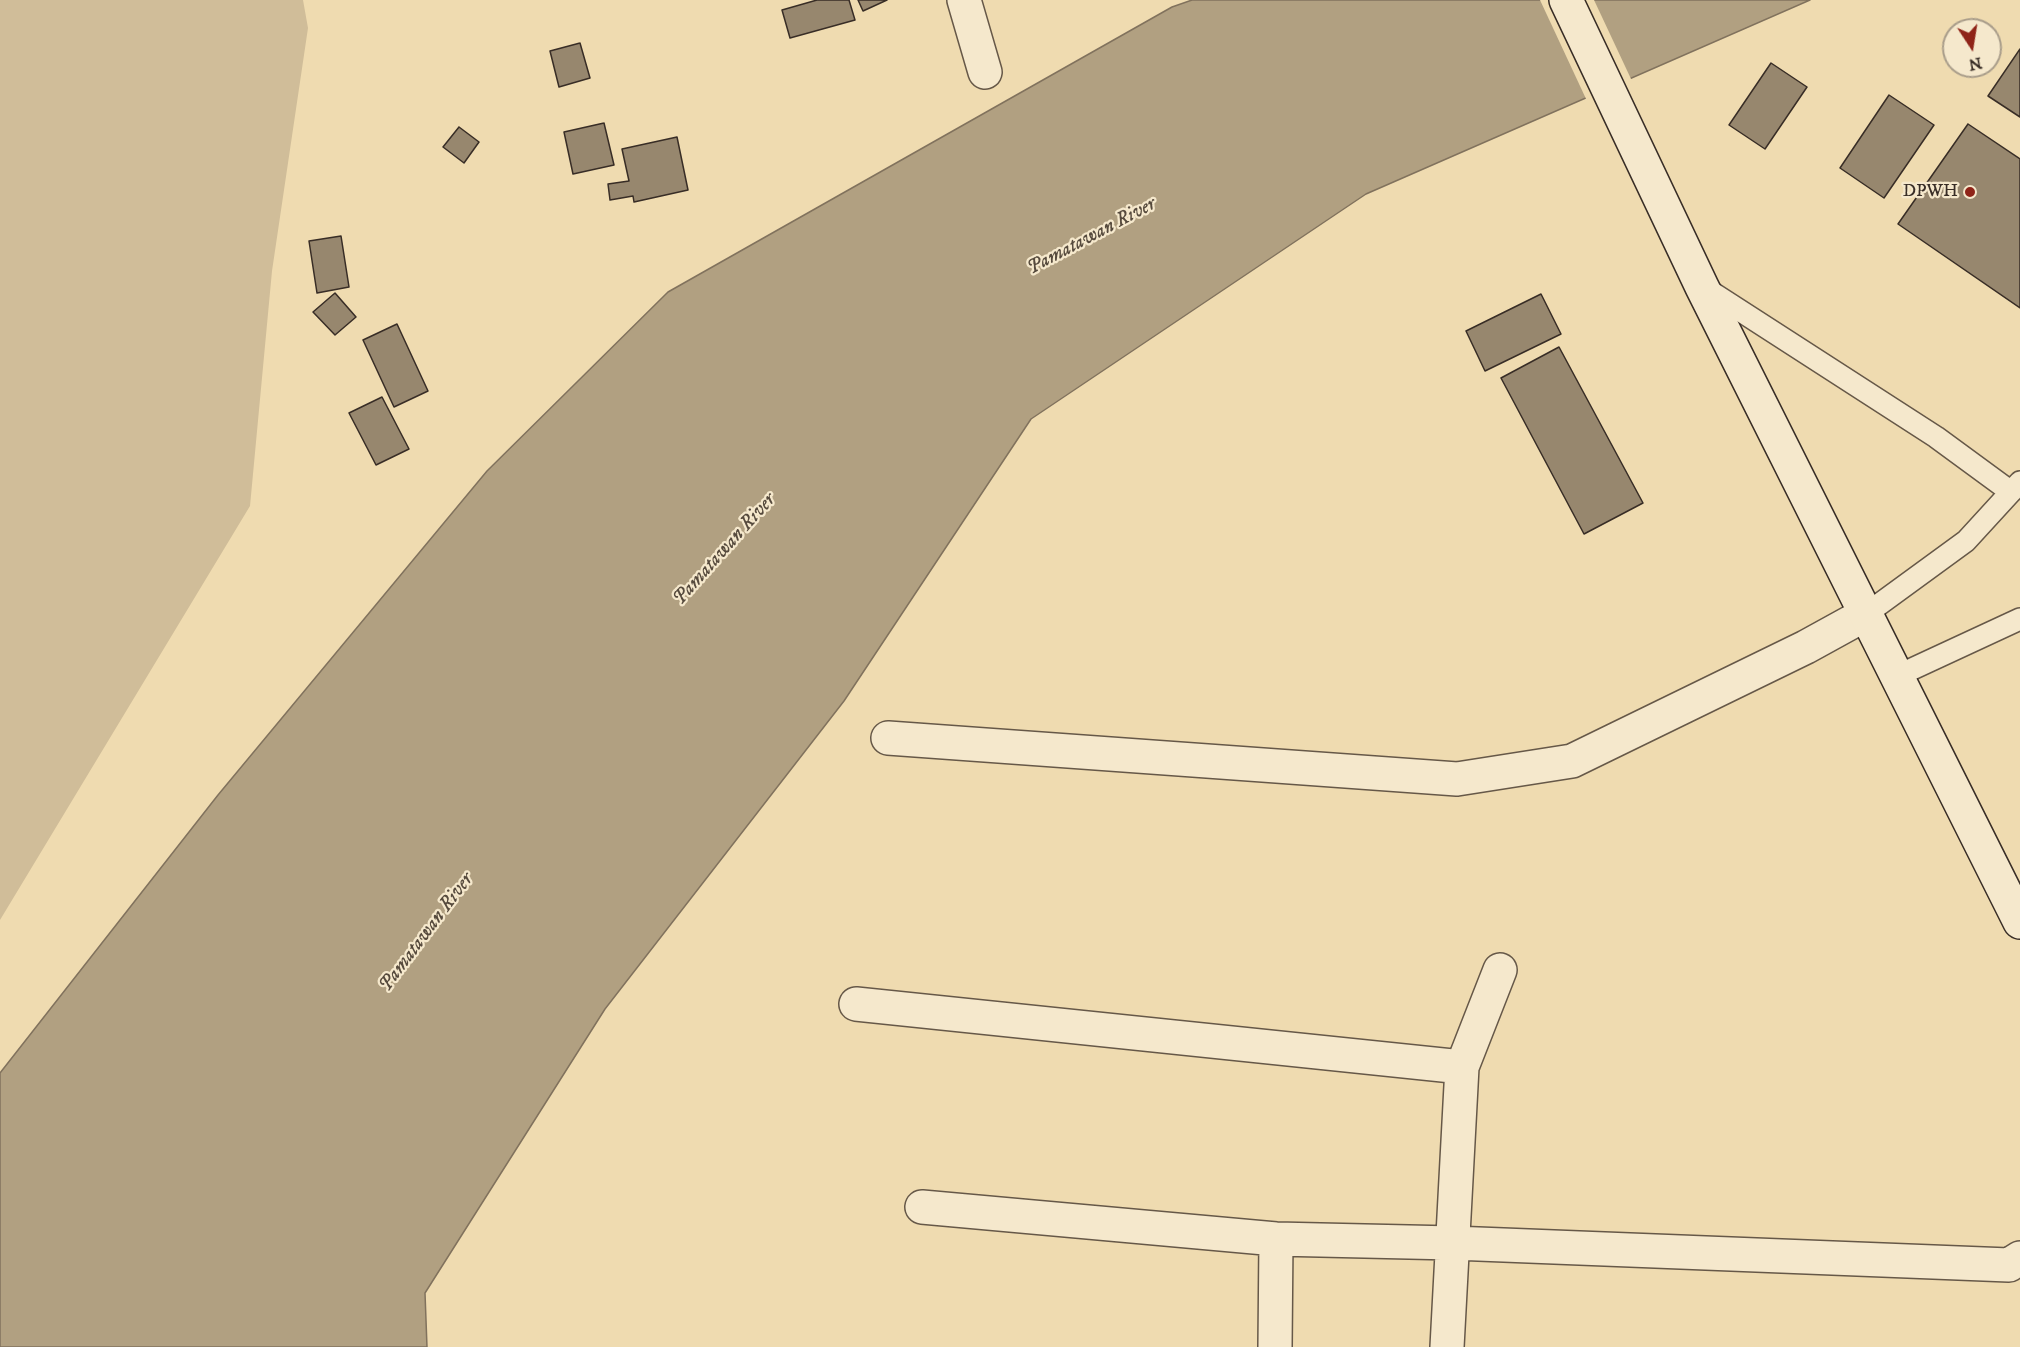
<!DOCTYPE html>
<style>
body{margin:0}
#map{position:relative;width:2020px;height:1347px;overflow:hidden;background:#efdbb0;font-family:"IM FELL DW Pica",serif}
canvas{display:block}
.north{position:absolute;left:1942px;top:18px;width:60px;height:60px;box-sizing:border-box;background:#f5e8cc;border:2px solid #a99d8a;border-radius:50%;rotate:168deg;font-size:16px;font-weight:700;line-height:24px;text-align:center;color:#382d26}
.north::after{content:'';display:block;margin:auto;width:21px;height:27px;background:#8f2418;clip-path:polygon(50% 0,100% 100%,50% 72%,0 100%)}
</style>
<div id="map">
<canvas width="2020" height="1347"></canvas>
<div class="north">N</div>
</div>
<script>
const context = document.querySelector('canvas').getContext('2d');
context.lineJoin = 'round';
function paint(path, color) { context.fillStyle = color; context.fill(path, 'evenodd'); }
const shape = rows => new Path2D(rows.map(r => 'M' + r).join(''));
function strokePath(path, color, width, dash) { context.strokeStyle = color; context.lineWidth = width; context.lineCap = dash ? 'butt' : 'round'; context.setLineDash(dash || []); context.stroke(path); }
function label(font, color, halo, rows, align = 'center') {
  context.font = font + ' "IM FELL DW Pica",serif'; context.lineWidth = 4.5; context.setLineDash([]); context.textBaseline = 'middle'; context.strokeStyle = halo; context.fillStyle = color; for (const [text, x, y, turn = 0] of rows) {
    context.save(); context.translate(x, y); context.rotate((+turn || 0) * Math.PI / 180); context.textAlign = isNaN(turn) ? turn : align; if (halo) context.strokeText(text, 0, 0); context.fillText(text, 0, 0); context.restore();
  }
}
paint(shape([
 [0,0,303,0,308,28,272,271,250,506,0,920]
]), '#d0bd99');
const water = shape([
 [1192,0,1810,0,1366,194,1031,419,844,701,605,1009,425,1293,427,1347,0,1347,0,1073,218,795,487,471,668,292,1172,7,1192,0]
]);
paint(water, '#b1a081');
strokePath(water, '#81725d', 1.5);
paint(shape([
 [1540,0,1594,0,1632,81,1587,101]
]), '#efdbb0');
const building = shape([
 [817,0,849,0,855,20,790,38,782,10,817,0],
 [858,0,887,0,863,11,858,0],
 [580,43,590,78,559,87,550,51,580,43],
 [2020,49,2020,117,1988,96,2020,49],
 [1771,63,1807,87,1765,149,1729,125,1771,63],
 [1889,95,1934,125,1884,198,1840,168,1889,95],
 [604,123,614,165,573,174,564,132,604,123],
 [1968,124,2020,159,2020,308,1898,224,1968,124],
 [459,127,479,142,464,163,443,147,459,127],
 [677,137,688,190,634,202,633,196,610,200,608,184,629,181,622,149,677,137],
 [341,236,349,287,317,293,309,241,341,236],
 [335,293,356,317,335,335,313,312,335,293],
 [1541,294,1561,334,1485,371,1466,331,1541,294],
 [397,324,428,391,394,407,363,340,397,324],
 [1559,347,1643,503,1584,534,1501,378,1559,347],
 [382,397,409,449,376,465,349,413,382,397]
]);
paint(building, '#97876e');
strokePath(building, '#382d26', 1.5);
const lane = shape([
 [1705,288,1936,437,2011,492],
 [1866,614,1966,541,2020,482],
 [1897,676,2020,619]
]);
const street = shape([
 [964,0,985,72],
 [888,738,1457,779,1572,761,1806,647,1866,614],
 [856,1004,1462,1067],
 [922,1207,1276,1239,1453,1243,2009,1265,2020,1258],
 [1275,1347,1276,1239],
 [1447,1347,1462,1067,1500,970]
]);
const secondary = shape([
 [1566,0,1702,287,2020,922]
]);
strokePath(lane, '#665848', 24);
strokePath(street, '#665848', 36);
strokePath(secondary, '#382d26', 36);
strokePath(lane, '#f5e8cc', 21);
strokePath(street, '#f5e8cc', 33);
strokePath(secondary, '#f5e8cc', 33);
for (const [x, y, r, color] of [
 [1970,192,6,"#8f2418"]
]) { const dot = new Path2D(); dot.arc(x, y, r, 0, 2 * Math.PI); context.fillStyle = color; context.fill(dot); strokePath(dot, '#f5e8cc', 2); }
label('18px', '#382d26', '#f5e8cc', [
 ["DPWH",1958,192]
], 'right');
label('italic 20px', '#564a3d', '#f5e8cc', [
 ["Pamatawan River",1092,237,-28],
 ["Pamatawan River",725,550,-48],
 ["Pamatawan River",427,933,-53]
]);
</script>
